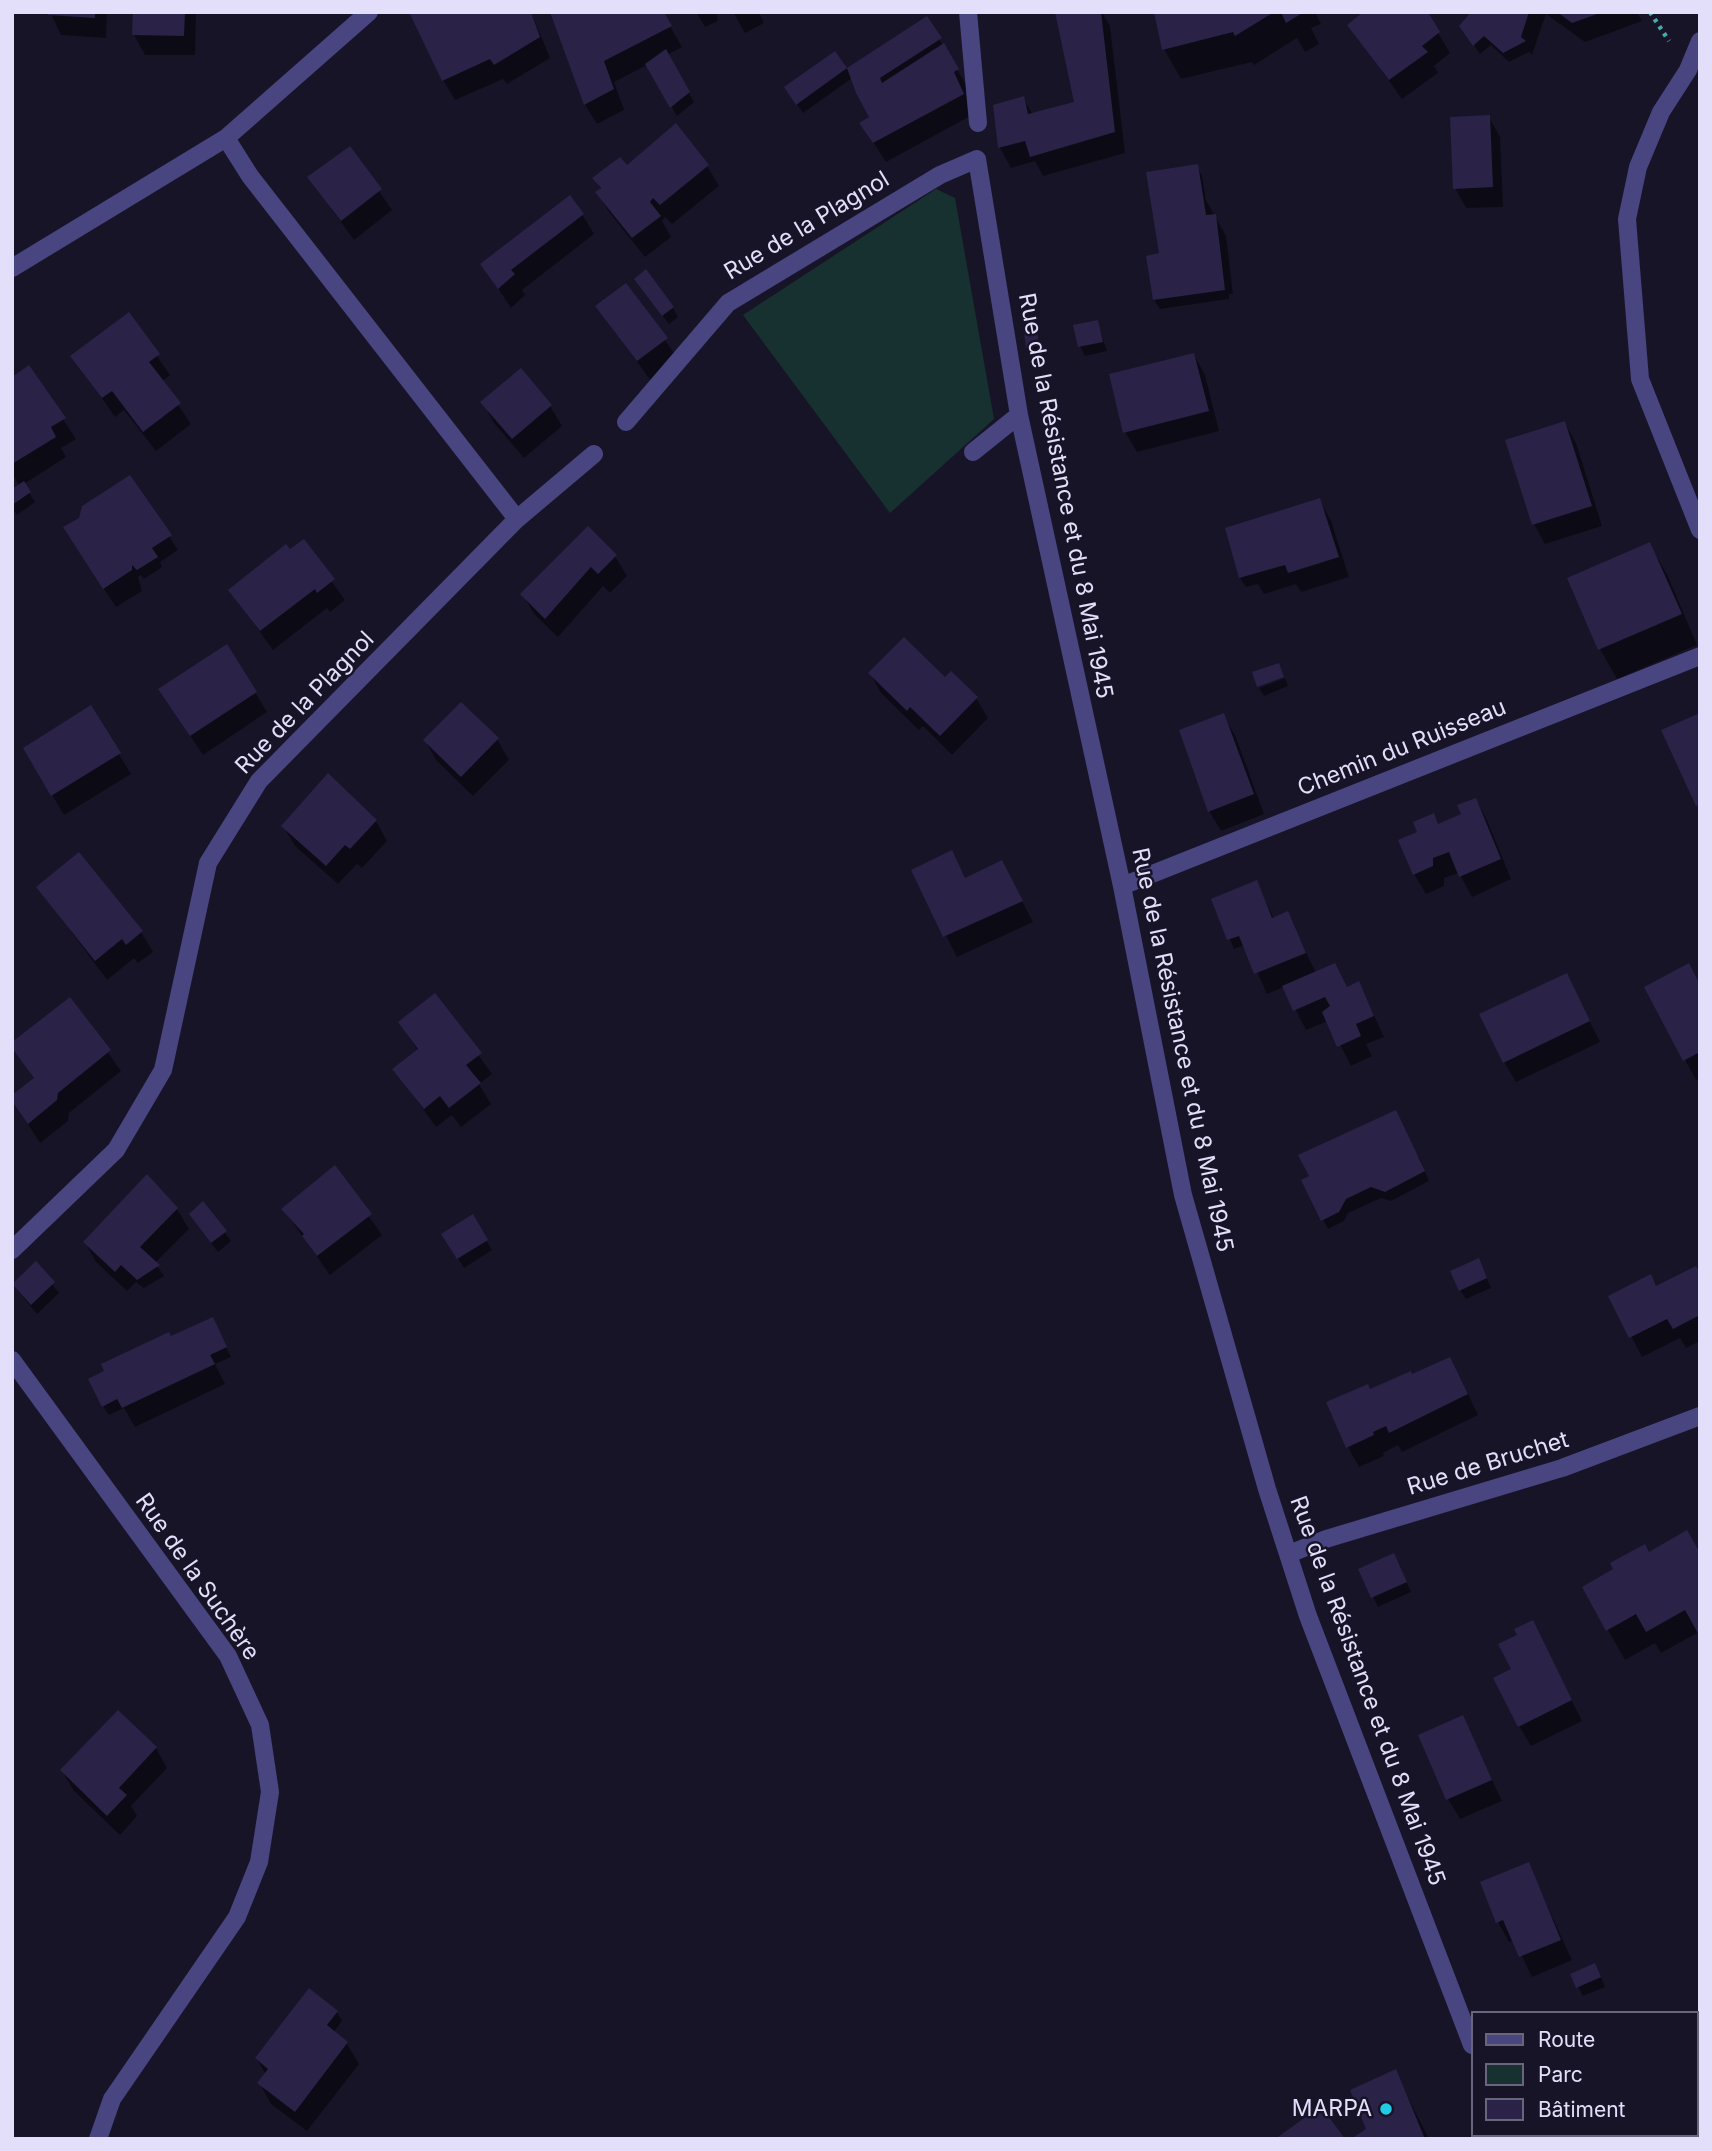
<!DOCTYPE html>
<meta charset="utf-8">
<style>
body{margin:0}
#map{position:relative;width:1712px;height:2151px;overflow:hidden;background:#181428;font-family:Inter,sans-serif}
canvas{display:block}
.frame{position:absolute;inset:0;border:14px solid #e3dffb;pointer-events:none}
.legend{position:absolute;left:1471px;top:2011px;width:228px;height:126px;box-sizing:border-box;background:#181428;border:2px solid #69657c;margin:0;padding:9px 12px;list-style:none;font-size:21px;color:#e3dffb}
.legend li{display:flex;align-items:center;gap:14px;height:35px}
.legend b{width:35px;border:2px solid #69657c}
</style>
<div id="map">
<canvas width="1712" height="2151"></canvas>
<div class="frame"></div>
<ul class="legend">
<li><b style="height:9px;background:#484581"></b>Route</li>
<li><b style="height:19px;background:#173131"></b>Parc</li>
<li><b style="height:19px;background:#2a2247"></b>Bâtiment</li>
</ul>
</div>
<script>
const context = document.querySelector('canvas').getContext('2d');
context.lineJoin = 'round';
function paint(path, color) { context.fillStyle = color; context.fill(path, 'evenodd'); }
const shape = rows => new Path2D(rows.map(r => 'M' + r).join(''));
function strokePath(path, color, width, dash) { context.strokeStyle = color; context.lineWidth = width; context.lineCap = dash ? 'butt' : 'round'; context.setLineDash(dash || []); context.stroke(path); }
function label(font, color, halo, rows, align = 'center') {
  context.font = font + ' Inter,sans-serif'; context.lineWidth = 5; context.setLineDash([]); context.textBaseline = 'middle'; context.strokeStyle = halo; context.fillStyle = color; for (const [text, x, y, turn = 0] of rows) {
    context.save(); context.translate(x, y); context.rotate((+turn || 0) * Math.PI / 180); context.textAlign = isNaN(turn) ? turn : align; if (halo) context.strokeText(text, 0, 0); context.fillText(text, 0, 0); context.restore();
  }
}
paint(shape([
 [936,189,955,198,994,419,890,513,743,315]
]), '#173131');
paint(shape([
 [50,12,107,12,106,38,61,35],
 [135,12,196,12,195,55,145,55,134,35],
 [531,12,550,58,507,84,503,79,455,100,443,80],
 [552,12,662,12,682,47,667,55,694,102,677,116,647,65,614,82,624,110,597,124,585,105],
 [696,12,716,12,718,21,705,27],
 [733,12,759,12,764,23,745,33],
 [1057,12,1111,12,1103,14,1110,26,1125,153,1043,176,1035,161,1011,168,1000,148,995,106,1023,98,1033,115,1076,103],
 [1156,12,1315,12,1321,24,1311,28,1319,44,1305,52,1297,38,1254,65,1252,62,1181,79,1164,49],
 [1426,12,1450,53,1434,66,1438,73,1402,99,1349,25],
 [1473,12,1637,12,1642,21,1585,42,1546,14,1532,55,1529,52,1509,62,1491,45,1480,54,1467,36],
 [927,18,969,90,965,92,974,114,886,162,861,123,872,117,852,78,803,113,792,97,835,54,847,70],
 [1489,117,1500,137,1503,207,1466,208,1455,188],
 [349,148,392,210,354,240,309,178],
 [707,166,719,186,672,224,665,217,662,221,671,237,645,257,609,212,597,192,601,190,595,179,627,168],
 [1197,166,1202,176,1206,200,1226,236,1233,294,1229,294,1229,299,1160,309,1154,300,1148,257,1161,254],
 [582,214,594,234,522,290,525,295,511,308,482,264],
 [626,285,678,359,650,380,598,306],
 [642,289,673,308,678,317,669,324],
 [128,314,170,375,162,381,191,424,156,451,124,410,115,417,73,357],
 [1097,322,1107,351,1085,356,1080,346],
 [1036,332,1044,355,1034,357,1028,347],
 [1194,355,1205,375,1219,431,1137,452,1125,432],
 [29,368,76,439,61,448,66,457,24,484,35,502,17,515,12,508,12,491,20,486,12,474,12,418],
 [483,403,550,406,562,426,524,458,494,423],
 [1565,423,1576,443,1602,526,1545,544,1534,524],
 [130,478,178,550,160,562,162,567,144,579,141,575,138,577,142,591,116,607,77,548,80,519],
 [1320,501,1331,521,1349,577,1301,592,1296,584,1264,594,1258,584,1246,587,1240,578],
 [303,541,345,600,330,612,327,608,273,650,230,590],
 [1649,544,1667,574,1697,645,1617,679,1600,649,1569,579],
 [615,556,627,576,610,593,603,586,558,637,534,614,523,594],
 [870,673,945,679,976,698,988,718,952,755,923,726,919,730,881,693],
 [1285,678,1288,686,1264,696,1259,688],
 [255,692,267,712,203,755,179,719],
 [91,708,131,774,64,815,25,749],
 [1223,716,1235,735,1264,814,1221,831,1209,811],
 [497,739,509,760,473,796,436,760,425,740],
 [1476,800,1487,820,1511,879,1472,897,1459,873,1444,878,1444,886,1426,894,1414,874,1439,825,1464,815],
 [376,821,387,841,362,868,357,864,338,884,295,846,283,826],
 [951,852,966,879,1012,882,1033,922,957,957,913,871],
 [1256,882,1274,919,1287,913,1316,973,1347,988,1359,983,1384,1037,1366,1044,1372,1056,1351,1066,1328,1021,1306,1030,1284,987,1267,994,1245,945,1234,949,1213,900],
 [38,887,141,932,153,952,138,963,134,958,107,980],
 [1566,975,1600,1042,1516,1082,1504,1062],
 [1700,985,1700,1078,1696,1080,1646,988],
 [435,995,492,1074,479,1084,491,1104,461,1127,452,1115,436,1127,395,1070,418,1051,400,1022],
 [70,999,121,1071,69,1113,68,1121,40,1143,12,1099,35,1080,24,1063],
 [1419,1157,1429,1181,1391,1201,1381,1198,1348,1213,1344,1221,1328,1229,1315,1205],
 [334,1167,382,1235,330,1275,283,1209],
 [147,1177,177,1209,189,1229,155,1263,164,1276,144,1288,136,1282,127,1291,96,1262,85,1242],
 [203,1203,231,1241,218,1252,196,1223],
 [472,1217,492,1250,464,1268,443,1235],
 [1479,1260,1491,1288,1466,1299,1460,1290],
 [36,1264,59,1293,37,1314,13,1285],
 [1700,1276,1700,1341,1686,1348,1680,1338,1642,1357,1611,1297],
 [217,1329,231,1357,215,1364,225,1384,135,1427,124,1408,109,1415,103,1406,171,1338],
 [1461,1379,1478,1415,1402,1452,1398,1445,1383,1453,1384,1456,1359,1467,1348,1447,1370,1391],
 [1649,1554,1700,1556,1699,1632,1661,1653,1655,1643,1625,1660,1588,1595],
 [1399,1564,1411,1592,1378,1607,1360,1570],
 [1533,1622,1582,1721,1531,1746,1519,1726,1513,1670,1519,1636],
 [1462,1717,1502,1801,1460,1819,1448,1799],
 [156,1748,167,1768,131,1806,137,1816,120,1835,74,1791,62,1771],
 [1528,1864,1572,1960,1532,1977,1514,1940,1509,1942,1498,1922],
 [1600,1975,1605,1987,1583,1996,1578,1987],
 [337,2012,342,2021,333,2033,347,2044,359,2064,307,2131,271,2104,260,2084,266,2075,257,2059],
 [1700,2033,1700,2118,1696,2119,1696,2035],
 [1395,2072,1429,2139,1354,2139,1369,2130]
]), '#0007');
paint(shape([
 [48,12,95,12,95,18,48,15],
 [133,12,185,12,184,36,132,35],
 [409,12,531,12,540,37,494,65,490,59,442,81],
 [550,12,664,12,672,26,604,61,614,89,584,105],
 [1055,12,1101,12,1115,132,1030,157,1025,141,998,148,993,105,1024,96,1028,114,1074,102],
 [1154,12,1274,12,1235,36,1233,32,1162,50],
 [1281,12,1304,12,1286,23],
 [1363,12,1428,12,1440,32,1422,46,1428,52,1389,80,1347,25],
 [1471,12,1529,12,1521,37,1526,41,1503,53,1484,36,1473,46,1459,26],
 [1557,12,1600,12,1600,13,1572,23],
 [927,16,942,38,880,78,882,83,944,43,959,69,954,72,964,94,873,143,859,123,869,117,856,93,847,68,796,105,784,87,835,51,847,68],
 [666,49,690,92,670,108,645,64],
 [1490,115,1493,187,1453,189,1450,117],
 [676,123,709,165,660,205,653,198,650,202,661,216,632,238,595,192,601,188,592,178,620,157,627,165],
 [350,146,382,189,341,221,307,177],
 [1198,164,1206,215,1216,214,1225,290,1153,300,1146,256,1159,253,1146,172],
 [570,195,584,214,511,270,515,274,498,289,480,264],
 [646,269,674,307,662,316,634,279],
 [626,283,668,338,637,361,595,306],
 [129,312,160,354,149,362,181,403,143,432,112,391,102,398,70,356],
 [1098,320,1103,342,1078,347,1073,325],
 [1037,330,1039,346,1026,348,1024,332],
 [1194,353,1209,411,1123,433,1109,374],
 [29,365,66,418,51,427,56,437,12,464,12,377],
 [521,368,552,405,512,439,480,402],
 [1565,421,1592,506,1532,525,1505,440],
 [130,475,172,535,152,548,158,557,137,570,132,565,132,570,103,589,63,527,79,518,82,506],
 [24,481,31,492,12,505,12,489],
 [1320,498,1339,557,1288,573,1285,565,1239,578,1225,528],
 [588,526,617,555,598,574,591,567,545,619,520,594],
 [304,539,335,579,317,593,315,589,260,631,228,590,286,544,290,549],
 [1650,542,1682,614,1598,650,1567,578],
 [904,637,945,677,951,671,978,697,940,736,910,707,907,711,868,673],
 [227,644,257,692,190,736,158,689],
 [1279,663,1284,677,1257,687,1252,672],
 [461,702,499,738,461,777,423,740],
 [91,705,121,753,51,796,23,748],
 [1224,713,1254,794,1208,812,1179,730],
 [1700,713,1700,804,1696,806,1661,730],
 [328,773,377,820,350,849,345,845,326,866,281,826],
 [1476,798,1501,859,1459,877,1449,852,1433,858,1433,866,1413,875,1398,840,1417,832,1413,822,1434,813,1438,824,1461,814,1457,805],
 [952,850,965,878,1002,860,1023,901,943,937,911,870],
 [79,852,143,931,126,945,122,939,95,961,36,887],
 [1257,880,1272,918,1288,911,1306,953,1254,974,1239,936,1227,940,1211,899],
 [1335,963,1347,987,1359,981,1374,1016,1356,1024,1361,1036,1337,1047,1322,1012,1330,1006,1325,997,1293,1011,1282,986],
 [1689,963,1700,985,1700,1052,1683,1061,1644,987],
 [1567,973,1590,1021,1503,1063,1479,1014],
 [435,993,482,1053,466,1065,481,1083,449,1108,440,1096,424,1109,392,1069,418,1049,398,1022],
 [70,997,111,1050,58,1093,57,1100,28,1124,12,1101,12,1095,34,1078,12,1048,12,1042],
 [1396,1110,1425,1171,1385,1192,1371,1187,1346,1199,1339,1212,1321,1221,1301,1180,1309,1176,1298,1155],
 [335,1165,372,1214,317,1256,302,1236,304,1234,281,1209],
 [147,1174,178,1208,140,1247,160,1265,137,1280,121,1265,115,1272,83,1242],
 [203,1201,227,1231,211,1243,189,1214],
 [473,1214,488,1240,457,1259,441,1234],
 [1479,1258,1487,1278,1459,1291,1450,1271],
 [36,1261,55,1282,31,1305,12,1284],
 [1696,1266,1700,1273,1700,1315,1673,1329,1667,1319,1629,1338,1608,1296,1651,1274,1656,1286],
 [213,1317,227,1347,210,1355,215,1364,122,1408,117,1399,102,1407,88,1379,104,1371,101,1364,169,1332,171,1336],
 [1450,1357,1468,1394,1389,1433,1386,1426,1373,1432,1374,1435,1346,1448,1326,1402,1368,1384,1370,1389,1411,1371,1412,1374],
 [1687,1530,1700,1553,1700,1637,1685,1610,1646,1632,1636,1614,1606,1631,1582,1587,1613,1569,1610,1563,1645,1544,1649,1552],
 [1394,1553,1407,1582,1371,1598,1358,1569],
 [1533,1620,1572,1700,1518,1727,1493,1678,1511,1669,1498,1644,1517,1635,1514,1629],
 [118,1710,157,1747,119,1788,127,1795,107,1816,60,1770],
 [1463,1715,1492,1780,1446,1800,1418,1735],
 [1529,1862,1561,1940,1519,1957,1503,1920,1496,1923,1480,1882],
 [1595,1963,1601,1977,1576,1988,1570,1974],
 [309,1988,338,2011,327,2025,348,2042,295,2112,257,2083,268,2069,255,2058],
 [1700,2031,1700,2093,1696,2094,1696,2033],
 [1396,2069,1425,2139,1351,2139,1366,2129,1350,2090],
 [1321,2106,1345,2139,1275,2139],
 [1573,2135,1642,2135,1644,2139,1574,2139]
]), '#2a2247');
strokePath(shape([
 [1650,12,1669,41]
]), '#40aeaa', 4.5, [3.5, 5]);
strokePath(shape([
 [968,12,978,123],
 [1700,41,1688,70,1661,112,1638,167,1627,219,1640,379,1700,530],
 [226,138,250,176,517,519],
 [12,268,226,138,369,12],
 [626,422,728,303,940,175,977,159,1019,415,1122,886,1183,1195,1267,1489,1308,1616,1472,2045],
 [973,452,1019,415],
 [1122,886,1700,656],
 [12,1250,116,1150,163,1070,208,863,259,781,517,519,594,454],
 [12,1360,228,1656,260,1725,270,1792,259,1862,237,1917,112,2099,98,2139],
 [1289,1554,1326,1539,1562,1468,1700,1416],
 [1508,2135,1509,2139]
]), '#484581', 18);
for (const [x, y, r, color] of [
 [1386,2109,7,"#22cbe4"]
]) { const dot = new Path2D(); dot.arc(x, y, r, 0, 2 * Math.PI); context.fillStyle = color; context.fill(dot); strokePath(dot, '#181428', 2.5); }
label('23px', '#e3dffb', '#181428', [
 ["Rue de la Plagnol",807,226,-31],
 ["Rue de la Résistance et du 8 Mai 1945",1065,496,79],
 ["Rue de la Plagnol",305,703,-46],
 ["Chemin du Ruisseau",1402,748,-22],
 ["Rue de la Résistance et du 8 Mai 1945",1182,1050,78],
 ["Rue de Bruchet",1488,1464,-17],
 ["Rue de la Suchère",197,1577,55],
 ["Rue de la Résistance et du 8 Mai 1945",1367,1691,70]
]);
label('23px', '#e3dffb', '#181428', [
 ["MARPA",1372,2109]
], 'right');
</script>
